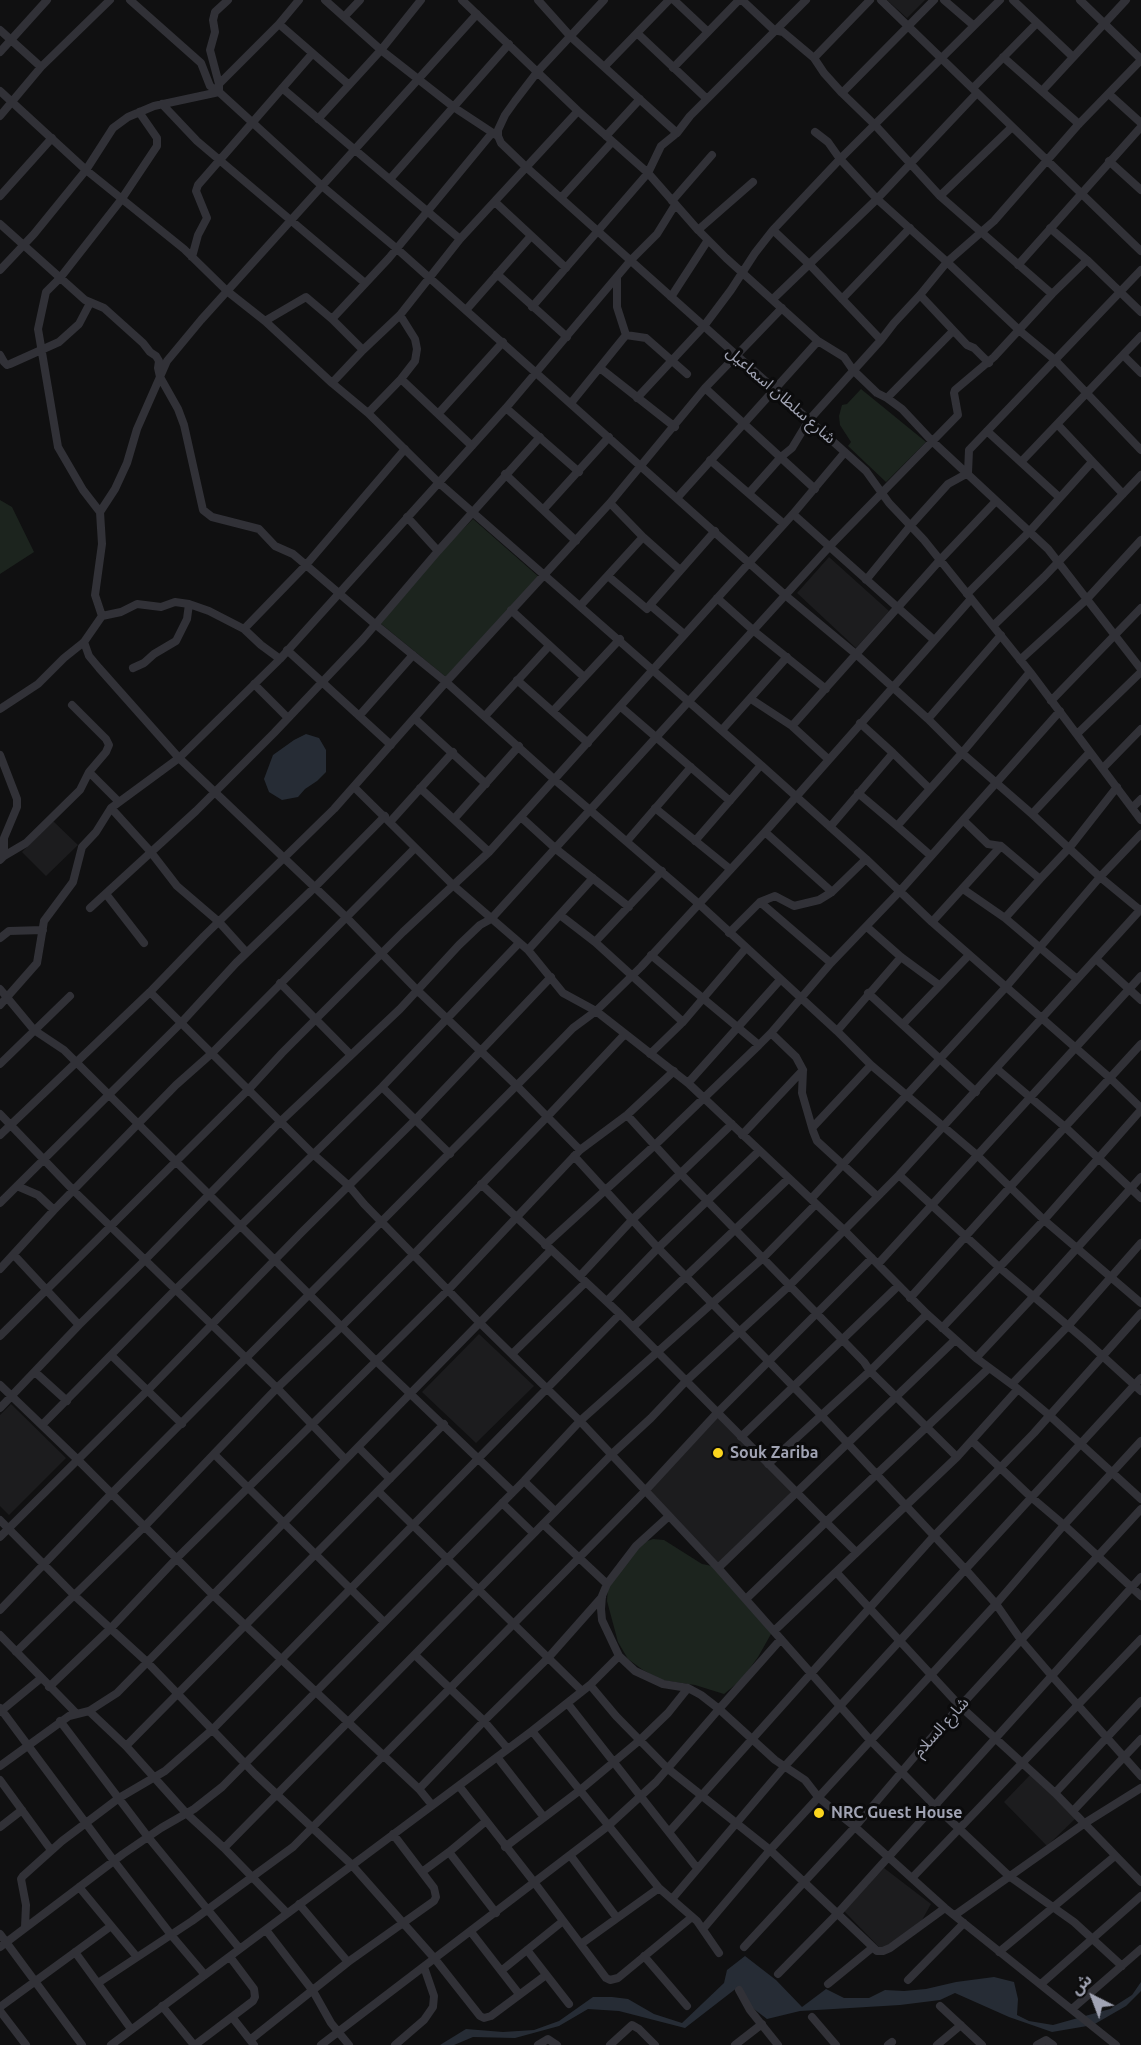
<!DOCTYPE html>
<meta charset="utf-8">
<style>
body{margin:0}
#map{position:relative;width:1141px;height:2045px;overflow:hidden;background:#101011;font-family:Ubuntu,"Noto Sans Arabic",sans-serif}
canvas{display:block}
.north{position:absolute;left:1063px;top:1967px;width:60px;height:60px;-webkit-text-stroke:4px #0b0b0c;paint-order:stroke;rotate:318deg;font-size:16px;font-weight:700;line-height:24px;text-align:center;color:#a0a3b3}
.north::after{content:'';display:block;margin:auto;width:21px;height:27px;background:#a0a3b3;clip-path:polygon(50% 0,100% 100%,50% 72%,0 100%)}
</style>
<div id="map">
<canvas width="1141" height="2045"></canvas>
<div class="north">ش</div>
</div>
<script>
const context = document.querySelector('canvas').getContext('2d');
context.lineJoin = 'round';
function paint(path, color) { context.fillStyle = color; context.fill(path, 'evenodd'); }
const shape = rows => new Path2D(rows.map(r => 'M' + r).join(''));
function strokePath(path, color, width, dash) { context.strokeStyle = color; context.lineWidth = width; context.lineCap = dash ? 'butt' : 'round'; context.setLineDash(dash || []); context.stroke(path); }
function label(font, color, halo, rows, align = 'center') {
  context.font = font + ' Ubuntu,"Noto Sans Arabic",sans-serif'; context.lineWidth = 6; context.setLineDash([]); context.textBaseline = 'middle'; context.strokeStyle = halo; context.fillStyle = color; for (const [text, x, y, turn = 0] of rows) {
    context.save(); context.translate(x, y); context.rotate((+turn || 0) * Math.PI / 180); context.textAlign = isNaN(turn) ? turn : align; if (halo) context.strokeText(text, 0, 0); context.fillText(text, 0, 0); context.restore();
  }
}
paint(shape([
 [887,0,925,0,907,18],
 [829,557,889,611,856,648,797,593],
 [53,821,78,845,46,876,22,852],
 [479,1334,534,1386,476,1443,422,1392],
 [11,1404,66,1458,9,1515,0,1506,0,1415],
 [717,1415,794,1493,718,1566,647,1491],
 [1031,1774,1076,1818,1047,1846,1004,1802],
 [884,1868,931,1904,922,1920,912,1929,885,1947,879,1947,844,1911]
]), '#1c1c1e');
paint(shape([
 [861,389,926,442,886,482,848,446,851,442,840,425,839,416,842,405,847,404],
 [0,500,12,507,34,552,0,574],
 [473,519,539,577,446,677,380,623,437,555],
 [653,1539,664,1540,702,1564,712,1566,770,1628,771,1634,758,1657,742,1679,724,1694,695,1685,662,1680,643,1670,628,1659,618,1642,607,1601,608,1587,642,1543]
]), '#1c241e');
paint(shape([
 [306,734,319,738,326,750,326,772,317,781,305,789,298,797,282,800,269,792,264,779,273,755,294,740],
 [745,1956,776,1980,802,2007,826,1989,844,1998,869,1998,885,1990,904,1991,926,1989,956,1982,994,1977,1014,1982,1018,1999,1017,2015,1029,2021,1053,2025,1110,2009,1132,1995,1141,1982,1141,1991,1126,2006,1093,2025,1052,2032,1009,2017,955,1993,940,2000,900,2005,800,2011,767,2019,750,2006,738,1987,685,2028,619,2011,588,2009,559,2026,515,2038,473,2037,454,2045,440,2045,466,2029,503,2032,534,2030,559,2021,593,1997,612,1997,628,1999,654,2014,682,2023,724,1983,727,1970]
]), '#262c35');
strokePath(shape([
 [130,0,201,63,210,86,219,92,322,186,396,248,785,595,857,655,928,719,962,753,1032,814,1100,877,1140,910],
 [325,0,381,50,455,108,496,135],
 [462,0,578,111,648,173,698,230,726,258,818,341,844,357,853,370,877,393,887,398,902,409,932,441,1048,549,1141,669],
 [538,0,571,37,677,133],
 [604,0,538,71,515,101,505,115,498,130,498,136,501,143,526,167,866,471,889,503,924,540,1030,672,1141,820],
 [674,0,708,32],
 [742,0,774,30,783,32,814,58,824,73,842,93,875,125,940,196,1052,294],
 [881,0,1141,251],
 [944,0,973,25],
 [1013,0,1073,57],
 [1080,0,1141,59],
 [344,17,360,0],
 [279,24,348,84],
 [0,30,41,67],
 [637,33,707,99],
 [0,52,47,0],
 [1003,57,1079,124],
 [814,58,870,0],
 [604,67,669,0],
 [673,68,739,0],
 [219,84,210,50,215,32,213,20,215,12,228,0],
 [282,88,460,239],
 [973,88,1037,23],
 [0,91,86,170,184,249,227,291,265,321,332,383,368,413,438,482,761,765,866,859,932,922,1110,1078,1141,1108],
 [1042,91,1126,0],
 [219,92,219,84,279,24,299,0],
 [842,93,934,0],
 [1109,94,1141,123],
 [162,104,197,141,365,283],
 [0,116,41,67,110,0],
 [318,119,381,50,421,0],
 [815,132,828,142,840,159,877,199,947,262,1020,331,1055,360,1141,450],
 [606,136,640,99],
 [1109,161,1141,190],
 [390,179,509,44],
 [0,196,52,138],
 [940,196,1012,127],
 [561,198,612,142],
 [672,201,712,155],
 [495,202,566,268],
 [0,224,85,300,104,308,143,343,150,352,156,356,159,361,158,368,160,377,178,409,184,425,203,510,212,517,259,529,275,546,293,554,306,565,376,625,446,682,555,780,699,904,837,1031,871,1065,978,1156,1044,1220,1141,1303],
 [1050,228,1087,260,1141,312],
 [698,230,753,182],
 [773,230,810,265,881,340],
 [192,257,198,235,207,218,196,191,198,185,312,54],
 [1018,265,1141,127],
 [0,270,34,234,86,170,113,128,128,117,154,106,219,92],
 [497,274,567,337],
 [617,278,617,307,626,335,646,338,687,374],
 [920,295,967,345,974,348,989,363],
 [671,297,708,240],
 [773,299,877,199,977,93],
 [842,299,910,228],
 [532,307,648,173,661,146,677,133,690,116,806,0],
 [466,310,531,236],
 [332,319,389,258,492,133],
 [265,321,306,297,332,319,363,350,332,383],
 [363,350,400,315,460,239,578,111],
 [0,355,4,362,7,365,10,364,59,342,79,324,90,303],
 [1123,355,1141,373],
 [600,368,675,427],
 [401,379,472,446],
 [705,388,815,489],
 [637,398,704,326,731,290,755,253,773,230,840,159,1000,0],
 [887,398,953,331],
 [571,403,626,335],
 [506,408,579,472],
 [368,413,401,379,415,361,417,349,415,339,400,315],
 [438,414,503,342],
 [1058,425,1123,494],
 [987,431,1059,497],
 [710,460,784,524],
 [1021,462,1141,336],
 [505,474,576,541],
 [749,493,781,457,792,448,809,420,881,340,894,323,920,295,947,262,994,221,1077,126,1141,60],
 [677,498,818,341],
 [610,503,643,537,680,570],
 [543,510,609,437],
 [100,512,115,489,127,463,137,429,167,361,201,320,477,14],
 [793,514,934,640],
 [407,517,438,551],
 [608,576,647,609,650,605,684,634],
 [866,580,911,525,948,484,968,473,969,450,1141,270],
 [967,594,1029,532,1092,462],
 [717,598,754,631,826,689],
 [650,605,715,531],
 [580,606,643,537],
 [511,610,584,677],
 [102,616,95,595,102,544,100,512,83,490,58,447,38,329,46,292,60,278,121,200,157,146,157,138,139,112],
 [993,626,1044,577,1141,475],
 [244,629,306,565,405,449],
 [84,642,89,656,99,668,179,758,347,918,417,990,516,1085,580,1150],
 [287,650,391,745],
 [1020,660,1086,600,1141,540],
 [133,668,144,663,154,654,176,641,187,619,189,604],
 [517,680,588,743],
 [254,684,288,718],
 [751,699,792,726,828,759],
 [1051,701,1141,608],
 [621,707,730,801],
 [0,709,38,684,64,658,84,642,102,616,121,612,137,604,161,607,175,602,189,604,209,611,244,629,261,645,280,659],
 [553,711,620,639],
 [359,716,413,655],
 [485,716,549,646],
 [415,719,486,784],
 [928,719,1001,635],
 [792,726,940,560,996,501],
 [722,730,787,657],
 [1077,734,1141,672],
 [893,753,930,789],
 [1103,768,1141,729],
 [89,772,119,802],
 [354,787,454,886,528,950,563,993,596,1011,688,1083,847,1233,927,1314,976,1358,1018,1389,1049,1415,1141,1499],
 [420,788,489,852],
 [858,793,897,826],
 [111,808,150,851,177,886,219,922,246,952],
 [655,808,730,869],
 [1132,808,1141,799],
 [1032,814,1090,752],
 [522,818,556,849,629,907],
 [454,819,519,746],
 [963,820,988,844,1001,846,1040,879,1005,918,1077,979],
 [390,822,453,752],
 [830,827,893,753,860,723],
 [765,832,832,892],
 [627,841,691,767],
 [695,841,761,765],
 [930,855,897,826,962,753,1030,672],
 [4,856,26,843,80,790,89,772,106,752,109,745,106,739,72,705],
 [0,860,4,856,4,838,17,807,17,799,0,755],
 [1040,879,1070,847,1117,787],
 [963,889,1005,918],
 [106,894,144,943],
 [760,902,831,963],
 [90,908,196,811,274,733,363,639,438,551,540,437],
 [560,915,595,942,683,1022],
 [932,922,1001,846],
 [867,927,901,957,939,985],
 [729,933,760,902,775,896,794,906,819,900,832,892,866,859],
 [0,938,9,931,43,930],
 [595,942,662,871],
 [528,950,593,878],
 [651,955,759,1045,771,1033,796,1057,803,1070,802,1093,813,1131,817,1141,877,1196],
 [1096,959,1141,1000],
 [280,983,350,1054],
 [0,989,34,1030,64,1050,376,1361,513,1492],
 [150,992,313,1154,349,1186,364,1204,480,1323,580,1421,718,1568,870,1740,935,1806,1009,1876,1074,1922,1122,1966],
 [868,993,976,1092],
 [0,1005,37,963,44,921,73,882,82,847,96,832,111,808,179,758,280,659,506,408,631,260,657,234,675,205],
 [903,1024,969,955],
 [837,1031,901,957],
 [771,1033,831,963,900,891,1060,711],
 [650,1054,683,1022,746,948],
 [0,1064,70,996],
 [997,1069,1065,1127,1141,1198],
 [688,1083,780,980],
 [382,1087,450,1154],
 [0,1114,74,1191,277,1388,345,1459],
 [627,1115,680,1173,864,1362,870,1371,957,1457],
 [813,1127,871,1065],
 [0,1135,150,992,204,936,334,809,446,682,610,503,705,388,782,308],
 [742,1135,803,1070],
 [574,1156,658,1248,822,1416,966,1570,996,1604,1021,1640,1051,1675,1141,1776],
 [899,1175,1000,1268,1086,1341,1141,1391],
 [481,1184,620,1314,826,1522,989,1368],
 [17,1186,38,1195,54,1210],
 [811,1199,1006,987,1100,877,1141,834],
 [0,1203,181,1023,236,963,314,888,385,816],
 [545,1245,655,1145,759,1045],
 [14,1255,79,1325],
 [878,1264,1141,976],
 [0,1269,54,1210,176,1085,211,1054,415,848],
 [580,1276,632,1220,732,1124],
 [910,1298,1010,1187,1141,1044],
 [607,1301,658,1248,759,1151],
 [633,1327,788,1179],
 [942,1328,1044,1220,1141,1110],
 [0,1336,249,1089,282,1053,403,932,489,852,793,514,845,452],
 [512,1354,586,1282],
 [112,1356,182,1424],
 [976,1358,1033,1297,1141,1177],
 [35,1372,67,1401],
 [1012,1384,1068,1326,1141,1243],
 [0,1385,78,1460,213,1595,419,1789,432,1805],
 [0,1408,79,1325,145,1260,280,1122,400,1009,459,945,480,925,491,919,829,547,958,415,954,393,955,390,994,357,1052,294,1087,260],
 [42,1425,175,1290,382,1087,519,943],
 [741,1437,898,1286],
 [972,1441,1031,1497,1064,1525,1141,1596],
 [358,1447,390,1479],
 [214,1454,384,1622],
 [768,1464,870,1371,927,1314],
 [524,1481,555,1511],
 [378,1491,582,1691],
 [502,1503,533,1533],
 [0,1520,75,1596,147,1662,255,1774,351,1864,435,1959,480,2016,484,2018,491,2016,546,1975],
 [543,1524,607,1584],
 [0,1537,148,1390,301,1233,416,1119,551,977],
 [718,1568,955,1340],
 [836,1572,960,1706,1055,1793,1141,1882],
 [746,1599,826,1522,856,1552],
 [0,1610,112,1493,535,1067,573,1028,596,1011,641,967,765,832,971,599],
 [774,1631,957,1457,1018,1389],
 [0,1635,76,1713],
 [781,1639,719,1709,775,1760,805,1780,819,1798,855,1827,945,1908,1116,2045],
 [16,1652,145,1526,277,1388,343,1325,414,1254,547,1117,624,1035],
 [415,1655,484,1721,508,1749],
 [590,1685,616,1716,667,1768,770,1850,877,1951,883,1951,890,1948,945,1908],
 [49,1687,111,1628,177,1558,448,1290,580,1150,627,1115,674,1071],
 [568,1704,697,1868],
 [0,1708,114,1861,172,1936,205,1975],
 [89,1711,126,1746,186,1813,224,1848,287,1913],
 [0,1712,40,1679],
 [60,1721,148,1837,240,1949],
 [532,1731,659,1888,697,1921,719,1953],
 [126,1746,444,1424],
 [497,1757,543,1816],
 [0,1766,69,1716,89,1711,117,1693,551,1250],
 [0,1780,51,1850],
 [459,1786,534,1882,606,1978,610,1980,618,1978,692,1917],
 [419,1789,484,1721,548,1658,602,1597],
 [1055,1793,1141,1701],
 [1073,1811,1141,1739],
 [0,1827,22,1810],
 [669,1832,934,1536,1034,1433,1141,1313],
 [505,1847,579,1791,640,1740,668,1713,688,1688],
 [224,1848,612,1454,651,1418,686,1381,789,1286,899,1175,1141,909],
 [449,1852,496,1913],
 [570,1855,617,1918],
 [422,1872,449,1852,485,1822],
 [912,1878,1141,1639],
 [79,1887,137,1957],
 [672,1899,784,1767,1141,1378],
 [299,1904,348,1962],
 [955,1915,1085,1823,1141,1788],
 [25,1927,26,1905,21,1879,23,1876,62,1841,119,1798,165,1771,213,1729,620,1314],
 [703,1929,770,1850,996,1604,1064,1525,1141,1441],
 [266,1930,313,1991,331,2023,349,2045],
 [471,1932,519,1994],
 [0,1934,82,2045],
 [581,1944,659,1888],
 [0,1947,123,1854,161,1828,194,1809,222,1787,524,1481,580,1421,763,1258,816,1204],
 [744,1947,855,1827,921,1749,1141,1509],
 [527,1950,569,2004],
 [75,1952,131,2029],
 [999,1952,1115,1856],
 [644,1956,687,2006],
 [501,1971,563,1921],
 [778,1974,837,1914,1141,1577],
 [908,1980,964,1923],
 [98,1983,192,1921,293,1847,645,1491,717,1413,872,1258],
 [828,1984,872,1948],
 [1041,1984,1141,1896],
 [739,1990,750,2010,778,2045],
 [162,2006,194,2045],
 [940,2006,982,2045],
 [0,2007,111,1926],
 [1072,2009,1141,1949],
 [0,2011,26,2045],
 [232,2017,254,2045],
 [812,2017,836,2045],
 [250,2040,348,1962,434,1901,436,1897,434,1888,393,1834],
 [111,2045,532,1731,590,1685,619,1656],
 [195,2045,253,2001,255,1997,254,1989,230,1957],
 [321,2045,608,1826,656,1782,719,1709,701,1695,688,1688,663,1684,635,1671,619,1656,602,1620,601,1609,602,1596,607,1584,636,1546,669,1516],
 [395,2045,424,2020,433,2007,434,1996,424,1967],
 [538,2045,548,2039,557,2045],
 [610,2045,632,2025,639,2029,655,2045],
 [735,2045,762,2024],
 [888,2045,892,2042],
 [937,2045,961,2025],
 [1037,2045,1046,2040,1053,2045]
]), '#313137', 8);
for (const [x, y, r, color] of [
 [718,1453,6,"#fbd51e"],
 [819,1813,6,"#fbd51e"]
]) { const dot = new Path2D(); dot.arc(x, y, r, 0, 2 * Math.PI); context.fillStyle = color; context.fill(dot); strokePath(dot, '#0b0b0c', 2); }
label('16px', '#a0a3b3', '#0b0b0c', [
 ["شارع سلطان اسماعيل",781,395,41],
 ["شارع السلام",941,1727,-48]
]);
label('bold 16px', '#a0a3b3', '#0b0b0c', [
 ["Souk Zariba",730,1453],
 ["NRC Guest House",831,1813]
], 'left');
</script>
